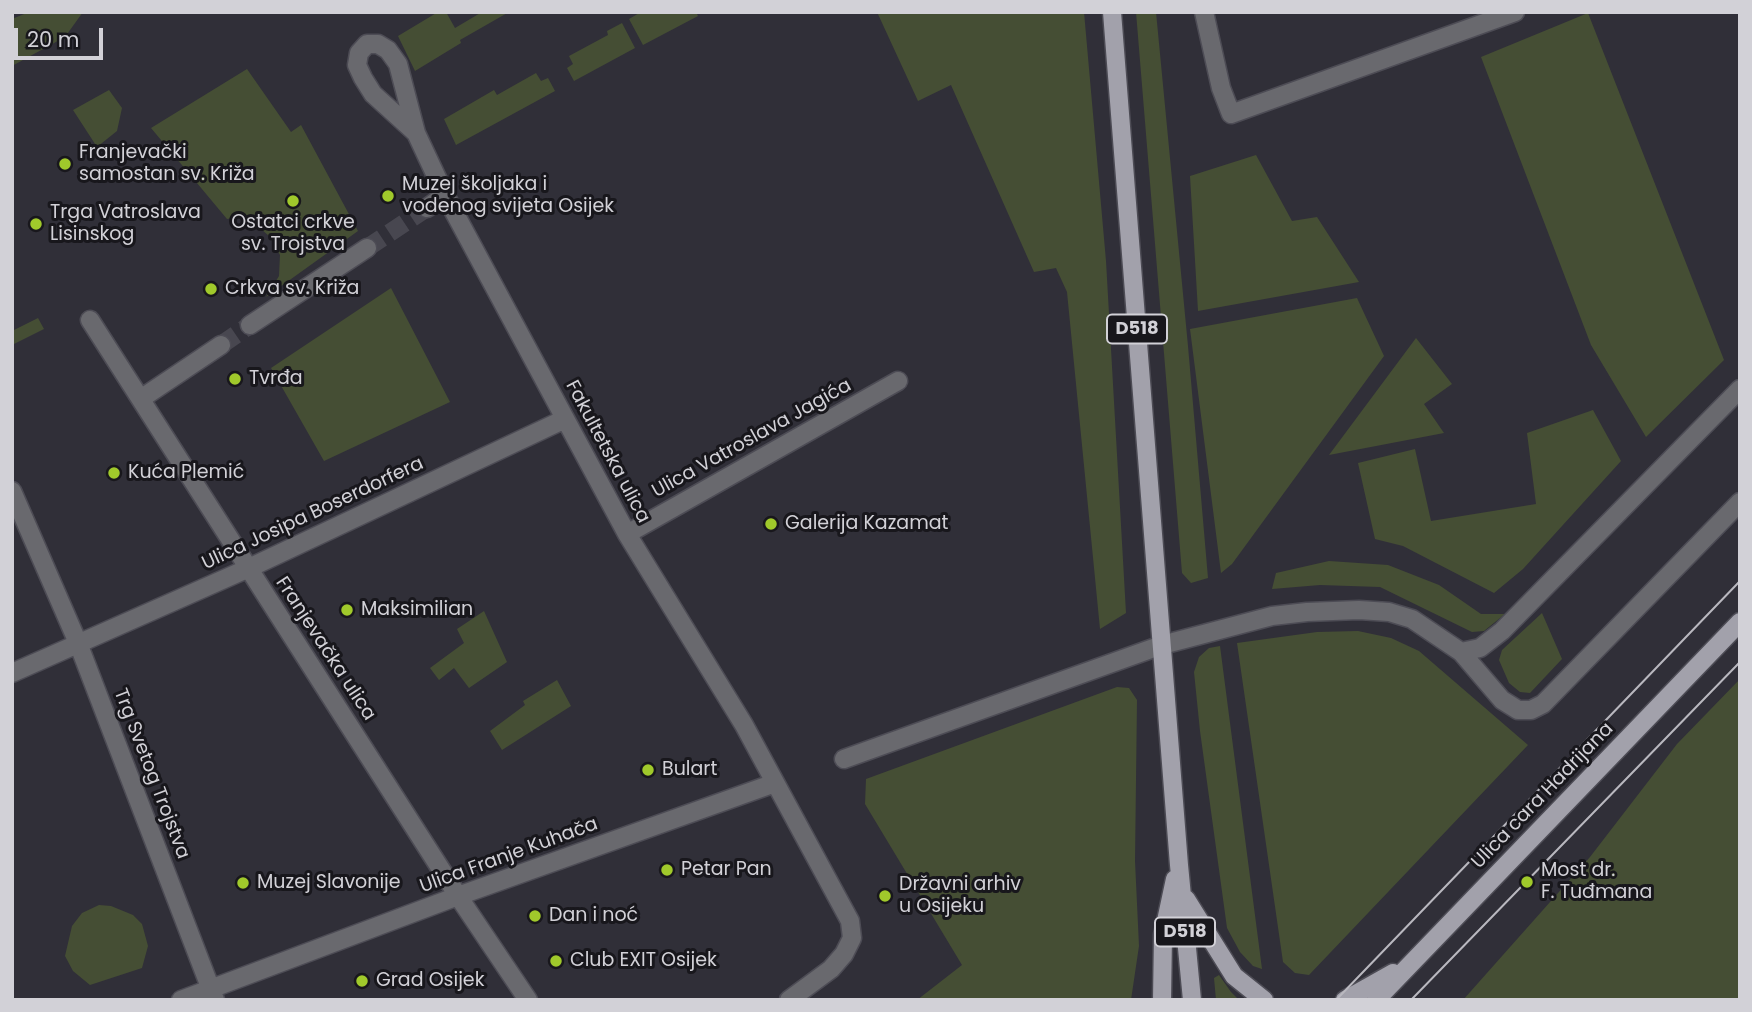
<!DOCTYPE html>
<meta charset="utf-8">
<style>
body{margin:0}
#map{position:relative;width:1752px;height:1012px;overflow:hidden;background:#302f38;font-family:Poppins,sans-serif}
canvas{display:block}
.frame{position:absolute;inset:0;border:14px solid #d2d1d7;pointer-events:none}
.scale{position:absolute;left:14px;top:28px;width:89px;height:32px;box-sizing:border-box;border:4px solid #d2d1d7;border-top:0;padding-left:9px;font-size:21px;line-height:24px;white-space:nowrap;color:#d2d1d7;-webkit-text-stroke:5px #18171c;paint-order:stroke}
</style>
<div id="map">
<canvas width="1752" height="1012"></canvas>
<div class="frame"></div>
<div class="scale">20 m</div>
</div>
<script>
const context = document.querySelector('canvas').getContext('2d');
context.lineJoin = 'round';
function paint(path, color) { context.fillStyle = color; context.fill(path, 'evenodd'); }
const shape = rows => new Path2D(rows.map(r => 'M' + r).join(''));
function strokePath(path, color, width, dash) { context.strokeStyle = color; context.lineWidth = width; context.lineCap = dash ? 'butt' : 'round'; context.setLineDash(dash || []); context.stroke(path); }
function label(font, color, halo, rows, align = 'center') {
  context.font = font + ' Poppins,sans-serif'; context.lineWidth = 6; context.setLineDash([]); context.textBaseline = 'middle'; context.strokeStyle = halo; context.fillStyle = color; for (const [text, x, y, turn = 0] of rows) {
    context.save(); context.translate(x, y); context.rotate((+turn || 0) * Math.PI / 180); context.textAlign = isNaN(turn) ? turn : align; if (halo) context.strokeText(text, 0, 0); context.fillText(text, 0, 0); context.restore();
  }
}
paint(shape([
 [29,12,83,12,65,37,12,66,12,19],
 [438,12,446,12,455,28,482,12,509,12,460,40,461,43,415,71,398,36],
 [641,12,696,12,698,16,643,45,629,19],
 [877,12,1084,12,1106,261,1126,613,1100,629,1067,292,1056,268,1034,272,951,85,918,101],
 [1136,12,1156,12,1188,346,1208,578,1191,583,1182,573],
 [1588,13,1724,360,1646,437,1591,345,1481,57],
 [622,23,635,48,574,81,567,68,573,64,569,56,608,35,607,31],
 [247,69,291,132,301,125,358,231,266,297,279,276,280,255,269,236,252,221,239,217,227,219,151,128],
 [536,73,541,81,548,78,555,91,456,145,444,119,494,90,497,95],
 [109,90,122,108,117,131,97,147,73,110],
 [1256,155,1292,221,1317,217,1359,282,1198,311,1190,176],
 [391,288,450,402,324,461,271,368],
 [1357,298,1384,356,1232,564,1221,573,1190,329],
 [38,318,44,329,12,345,12,331],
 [1416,338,1452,384,1424,404,1444,433,1329,455],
 [1593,410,1621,461,1523,569,1494,593,1403,546,1375,539,1358,463,1415,449,1431,521,1536,504,1527,433],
 [1329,561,1388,565,1439,585,1481,614,1505,614,1484,631,1472,632,1380,587,1320,585,1272,589,1276,573],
 [484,611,507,662,469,688,454,668,439,680,430,668,464,643,457,629],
 [1542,613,1562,659,1530,693,1520,692,1509,683,1499,660,1502,650],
 [1358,631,1391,638,1419,651,1528,745,1309,975,1295,973,1283,962,1237,643,1317,632],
 [1220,646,1262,969,1253,966,1240,952,1227,928,1200,731,1194,672,1199,657,1209,648],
 [1740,679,1740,1000,1463,1000,1590,857,1677,744],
 [557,680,571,706,502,750,490,731,525,705,523,701],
 [1117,687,1129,688,1137,700,1135,861,1139,946,1131,1000,917,1000,962,965,865,804,866,779],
 [99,905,111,906,133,915,142,924,148,946,142,968,90,985,73,971,65,956,72,926,82,913],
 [1219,975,1231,992,1239,1000,1216,1000,1214,978]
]), '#454e34');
strokePath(shape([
 [367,248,427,208],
 [221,345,250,325]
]), '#484750', 18, [18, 9]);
const minor = shape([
 [1204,12,1221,88,1231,114,1515,12],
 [416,133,373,94,363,78,357,65,359,53,367,44,378,44,388,50,398,64,416,133,445,195,627,534,744,725,850,921,852,938,844,954,831,969,789,1000],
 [427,208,445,195],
 [90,320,458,896,528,1000],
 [250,325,367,248],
 [142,398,221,345],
 [12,491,78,643,215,1000],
 [627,534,898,381],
 [1461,652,1480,648,1502,631,1740,389],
 [12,673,249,568,565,419],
 [844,759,1162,645,1272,616,1307,612,1359,610,1389,612,1412,619,1461,652,1502,700,1518,710,1531,710,1543,704,1740,502],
 [181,1000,458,896,775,783]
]);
const major = shape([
 [1112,12,1179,865,1192,1000],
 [1186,899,1234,976,1264,1000],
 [1162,1000,1163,935,1175,879],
 [1345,1000,1393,973],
 [1376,1000,1740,622]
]);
strokePath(minor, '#4d4c55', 21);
strokePath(major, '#4d4c55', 21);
strokePath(minor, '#69696e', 18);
strokePath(major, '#a2a1ab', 18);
strokePath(shape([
 [1336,1000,1740,581],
 [1411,1000,1740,662]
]), '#b9b8bf', 2);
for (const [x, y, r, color] of [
 [65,164,7,"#a0c92b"],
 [388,196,7,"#a0c92b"],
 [293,201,7,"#a0c92b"],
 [36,224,7,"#a0c92b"],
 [211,289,7,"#a0c92b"],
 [235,379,7,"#a0c92b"],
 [114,473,7,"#a0c92b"],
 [771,524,7,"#a0c92b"],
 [347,610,7,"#a0c92b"],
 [648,770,7,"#a0c92b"],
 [667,870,7,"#a0c92b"],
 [1527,882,7,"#a0c92b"],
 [243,883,7,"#a0c92b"],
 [885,896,7,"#a0c92b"],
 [535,916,7,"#a0c92b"],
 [556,961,7,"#a0c92b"],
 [362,981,7,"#a0c92b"]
]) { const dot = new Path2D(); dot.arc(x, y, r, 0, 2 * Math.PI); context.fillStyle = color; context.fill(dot); strokePath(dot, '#18171c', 2.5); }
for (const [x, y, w] of [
 [1137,329,60],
 [1185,932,60]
]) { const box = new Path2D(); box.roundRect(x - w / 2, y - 14.5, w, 29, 5); context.fillStyle = '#18171c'; context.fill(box); strokePath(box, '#d2d1d7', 2); }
label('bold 18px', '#d2d1d7', null, [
 ["D518",1137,329],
 ["D518",1185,932]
]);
label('19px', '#d2d1d7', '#18171c', [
 ["Franjevački",79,153],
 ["samostan sv. Križa",79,175],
 ["Muzej školjaka i",402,185],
 ["vodenog svijeta Osijek",402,207],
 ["Trga Vatroslava",50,213],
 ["Lisinskog",50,235],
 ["Ostatci crkve",293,223,"center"],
 ["sv. Trojstva",293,245,"center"],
 ["Crkva sv. Križa",225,289],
 ["Tvrđa",249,379],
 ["Kuća Plemić",128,473],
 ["Galerija Kazamat",785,524],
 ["Maksimilian",361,610],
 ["Bulart",662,770],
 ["Petar Pan",681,870],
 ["Most dr.",1541,871],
 ["F. Tuđmana",1541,893],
 ["Muzej Slavonije",257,883],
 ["Državni arhiv",899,885],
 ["u Osijeku",899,907],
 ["Dan i noć",549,916],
 ["Club EXIT Osijek",570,961],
 ["Grad Osijek",376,981]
], 'left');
label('19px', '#d2d1d7', '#18171c', [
 ["Ulica Vatroslava Jagića",752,439,-29],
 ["Fakultetska ulica",607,452,62],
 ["Ulica Josipa Boserdorfera",313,514,-25],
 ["Franjevačka ulica",325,649,57],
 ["Trg Svetog Trojstva",151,774,69],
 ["Ulica cara Hadrijana",1543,796,-46],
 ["Ulica Franje Kuhača",509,856,-20]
]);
</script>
